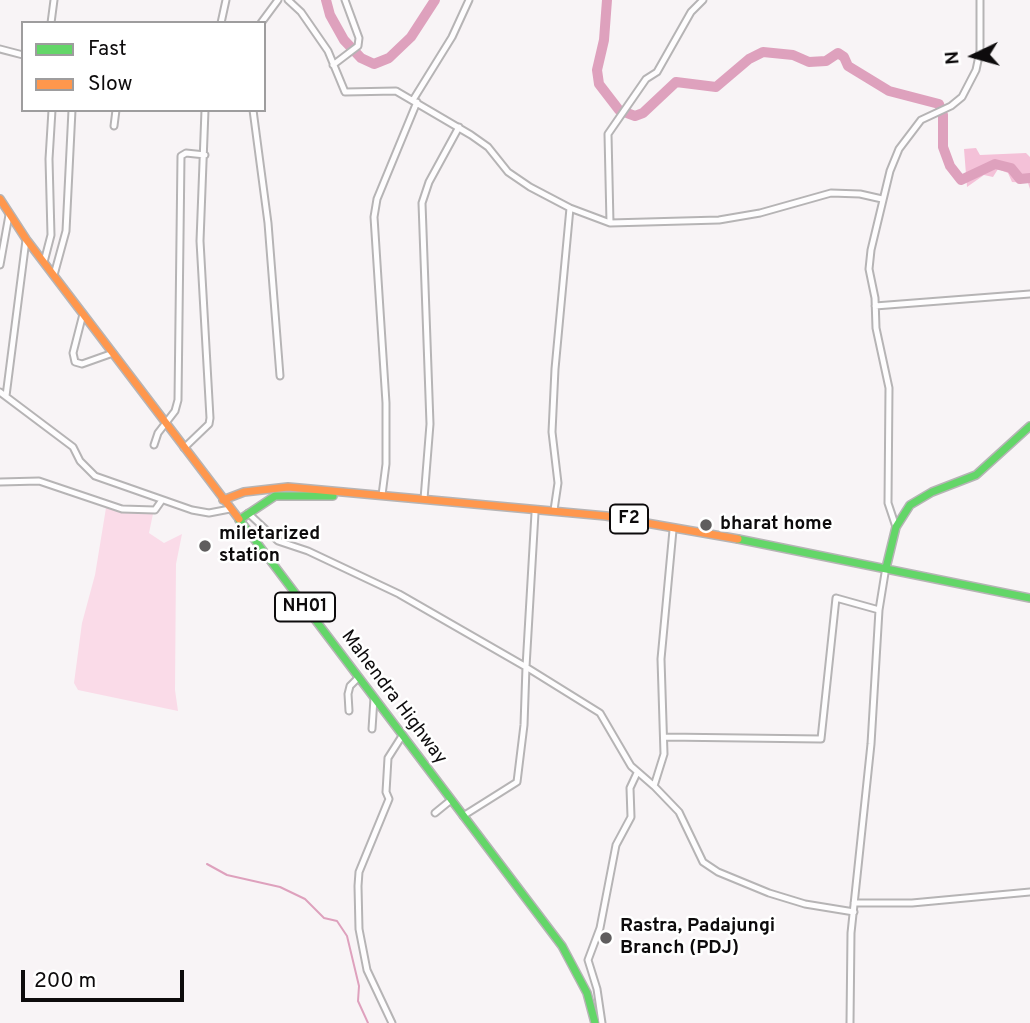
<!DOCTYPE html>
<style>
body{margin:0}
#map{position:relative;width:1030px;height:1023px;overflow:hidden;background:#f8f4f6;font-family:Overpass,sans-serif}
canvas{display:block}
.legend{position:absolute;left:21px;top:21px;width:245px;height:91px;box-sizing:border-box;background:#fff;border:2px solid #9e9d9e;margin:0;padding:9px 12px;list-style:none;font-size:21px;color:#0d0b0c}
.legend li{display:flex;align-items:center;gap:14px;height:35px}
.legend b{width:35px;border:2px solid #9e9d9e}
.north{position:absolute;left:939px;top:21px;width:70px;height:70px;-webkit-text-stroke:5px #fff;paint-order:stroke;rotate:265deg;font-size:19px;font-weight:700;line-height:28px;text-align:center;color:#0d0b0c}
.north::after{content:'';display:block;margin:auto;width:24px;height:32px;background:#0d0b0c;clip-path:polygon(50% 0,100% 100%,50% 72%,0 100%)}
.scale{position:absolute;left:21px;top:970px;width:163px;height:32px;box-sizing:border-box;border:4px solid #0d0b0c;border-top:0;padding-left:9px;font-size:21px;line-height:24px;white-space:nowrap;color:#0d0b0c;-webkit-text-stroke:5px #fff;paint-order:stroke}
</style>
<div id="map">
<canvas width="1030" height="1023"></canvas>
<ul class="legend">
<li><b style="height:9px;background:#63d668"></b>Fast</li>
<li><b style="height:9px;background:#ff974d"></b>Slow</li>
</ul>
<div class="north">N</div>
<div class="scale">200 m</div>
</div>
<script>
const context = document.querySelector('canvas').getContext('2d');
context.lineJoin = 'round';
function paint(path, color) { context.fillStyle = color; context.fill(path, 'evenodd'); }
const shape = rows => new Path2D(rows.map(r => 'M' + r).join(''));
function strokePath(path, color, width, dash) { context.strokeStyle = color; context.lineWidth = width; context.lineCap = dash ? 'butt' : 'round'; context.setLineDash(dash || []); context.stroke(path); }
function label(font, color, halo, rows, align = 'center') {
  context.font = font + ' Overpass,sans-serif'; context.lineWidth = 5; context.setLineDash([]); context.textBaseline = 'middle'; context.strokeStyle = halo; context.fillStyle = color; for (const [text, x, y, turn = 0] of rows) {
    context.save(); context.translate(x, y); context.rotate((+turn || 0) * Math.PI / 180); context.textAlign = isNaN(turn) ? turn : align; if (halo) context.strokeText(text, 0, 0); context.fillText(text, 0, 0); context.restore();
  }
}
paint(shape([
 [106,508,154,509,149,533,164,543,182,534,176,564,175,690,178,711,78,690,74,683,82,623,95,575]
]), '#fadbe8');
paint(shape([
 [976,148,980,155,1026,153,1030,157,1030,189,1028,183,1012,182,1008,173,998,169,993,177,984,175,967,187,964,149]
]), '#f4c1d8');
strokePath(shape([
 [207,864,227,875,280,887,305,899,324,918,337,921,347,936,359,986,358,1001,368,1023]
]), '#dea1bd', 2);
strokePath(shape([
 [326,0,330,15,344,40,361,58,374,64,389,58,411,37,435,0],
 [607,0,604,40,597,70,599,84,619,110,635,116,643,113,676,82,716,87,749,59,763,52,793,55,809,62,826,61,838,53,844,57,848,66,889,91,939,104,943,115,943,147,950,166,961,180,995,164,1011,168,1020,179,1030,178]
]), '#dea1bd', 10);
const street = shape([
 [288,0,301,12,328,51,345,92,396,91,471,135,488,147,508,172,530,187,570,208,610,223,719,220,760,213,831,193,860,194,882,199],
 [51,23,54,0],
 [221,23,226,0],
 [261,23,278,0],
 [0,49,23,55],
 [333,65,358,46,359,38,345,0],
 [413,100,452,37,469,0],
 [253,110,268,223,280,376],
 [114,126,116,110],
 [610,223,608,134,646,79,657,72,691,12,703,0],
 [44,262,51,235,49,159,52,110],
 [0,265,9,215],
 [54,275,66,231,72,110],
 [875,306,1030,294],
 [83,314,73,353,75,362,82,364,113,353],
 [0,392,73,447,80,461,95,476,192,510,209,513,230,509],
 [6,396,26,240],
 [154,445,158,433,175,411,178,400,181,156,186,153,205,155],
 [184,448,209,424,210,418,200,241,205,110],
 [0,482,39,481,122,509,155,510,162,500],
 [382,495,386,464,386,403,374,217,377,199,417,102],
 [424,499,430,424,422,203,429,182,459,127],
 [554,510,558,483,552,432,555,369,570,208],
 [248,513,278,541,308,551,399,594,526,667,535,513],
 [896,527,888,503,889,388,876,328,875,298,869,269,871,250,890,171,899,149,921,120,951,106,962,97,976,70,980,51,980,0],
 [349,711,348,694,350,686,358,678],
 [372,729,374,698],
 [665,737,821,739,836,598,879,610],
 [654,786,679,812,703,862,718,872,769,893,805,904,854,912],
 [435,813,451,800],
 [463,816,517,782,524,725,526,667,600,713,631,766,654,786,664,754,661,659,673,530],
 [854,903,912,903,1030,892],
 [392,1023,367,970,359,929,358,886,359,872,389,799,386,792,388,758,402,736],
 [602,1023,597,989,588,960,600,928,616,845,631,817,630,788,637,773],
 [850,1023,851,933,871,744,879,610,885,573]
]);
const fast = shape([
 [239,519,562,946,587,993,595,1023],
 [239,520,275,496,333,496],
 [738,539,1030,598],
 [886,568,896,527,910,505,932,492,976,475,1030,426]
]);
const slow = shape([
 [0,199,26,239,239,519],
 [223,500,244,492,288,487,606,516,738,539]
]);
strokePath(street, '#b6b4b5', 9);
strokePath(fast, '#b6b4b5', 10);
strokePath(slow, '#b6b4b5', 10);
strokePath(street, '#fefdfe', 5);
strokePath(fast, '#63d668', 7);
strokePath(slow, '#ff974d', 7);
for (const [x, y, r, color] of [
 [706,525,7,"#5f5d5e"],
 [205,546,7,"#5f5d5e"],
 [606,938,7,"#5f5d5e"]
]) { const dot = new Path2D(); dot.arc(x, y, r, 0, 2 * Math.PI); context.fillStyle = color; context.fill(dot); strokePath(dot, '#fff', 2.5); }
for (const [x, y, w] of [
 [629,519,38],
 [305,607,60]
]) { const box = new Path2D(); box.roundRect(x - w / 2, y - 14.5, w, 29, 5); context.fillStyle = '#fff'; context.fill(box); strokePath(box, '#0d0b0c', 2); }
label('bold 18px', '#0d0b0c', null, [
 ["F2",629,519],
 ["NH01",305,607]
]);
label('bold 19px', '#0d0b0c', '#fff', [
 ["bharat home",720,525],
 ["miletarized",219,535],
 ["station",219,557],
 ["Rastra, Padajungi",620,927],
 ["Branch (PDJ)",620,949]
], 'left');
label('19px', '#0d0b0c', '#fff', [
 ["Mahendra Highway",393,698,53]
]);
</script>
